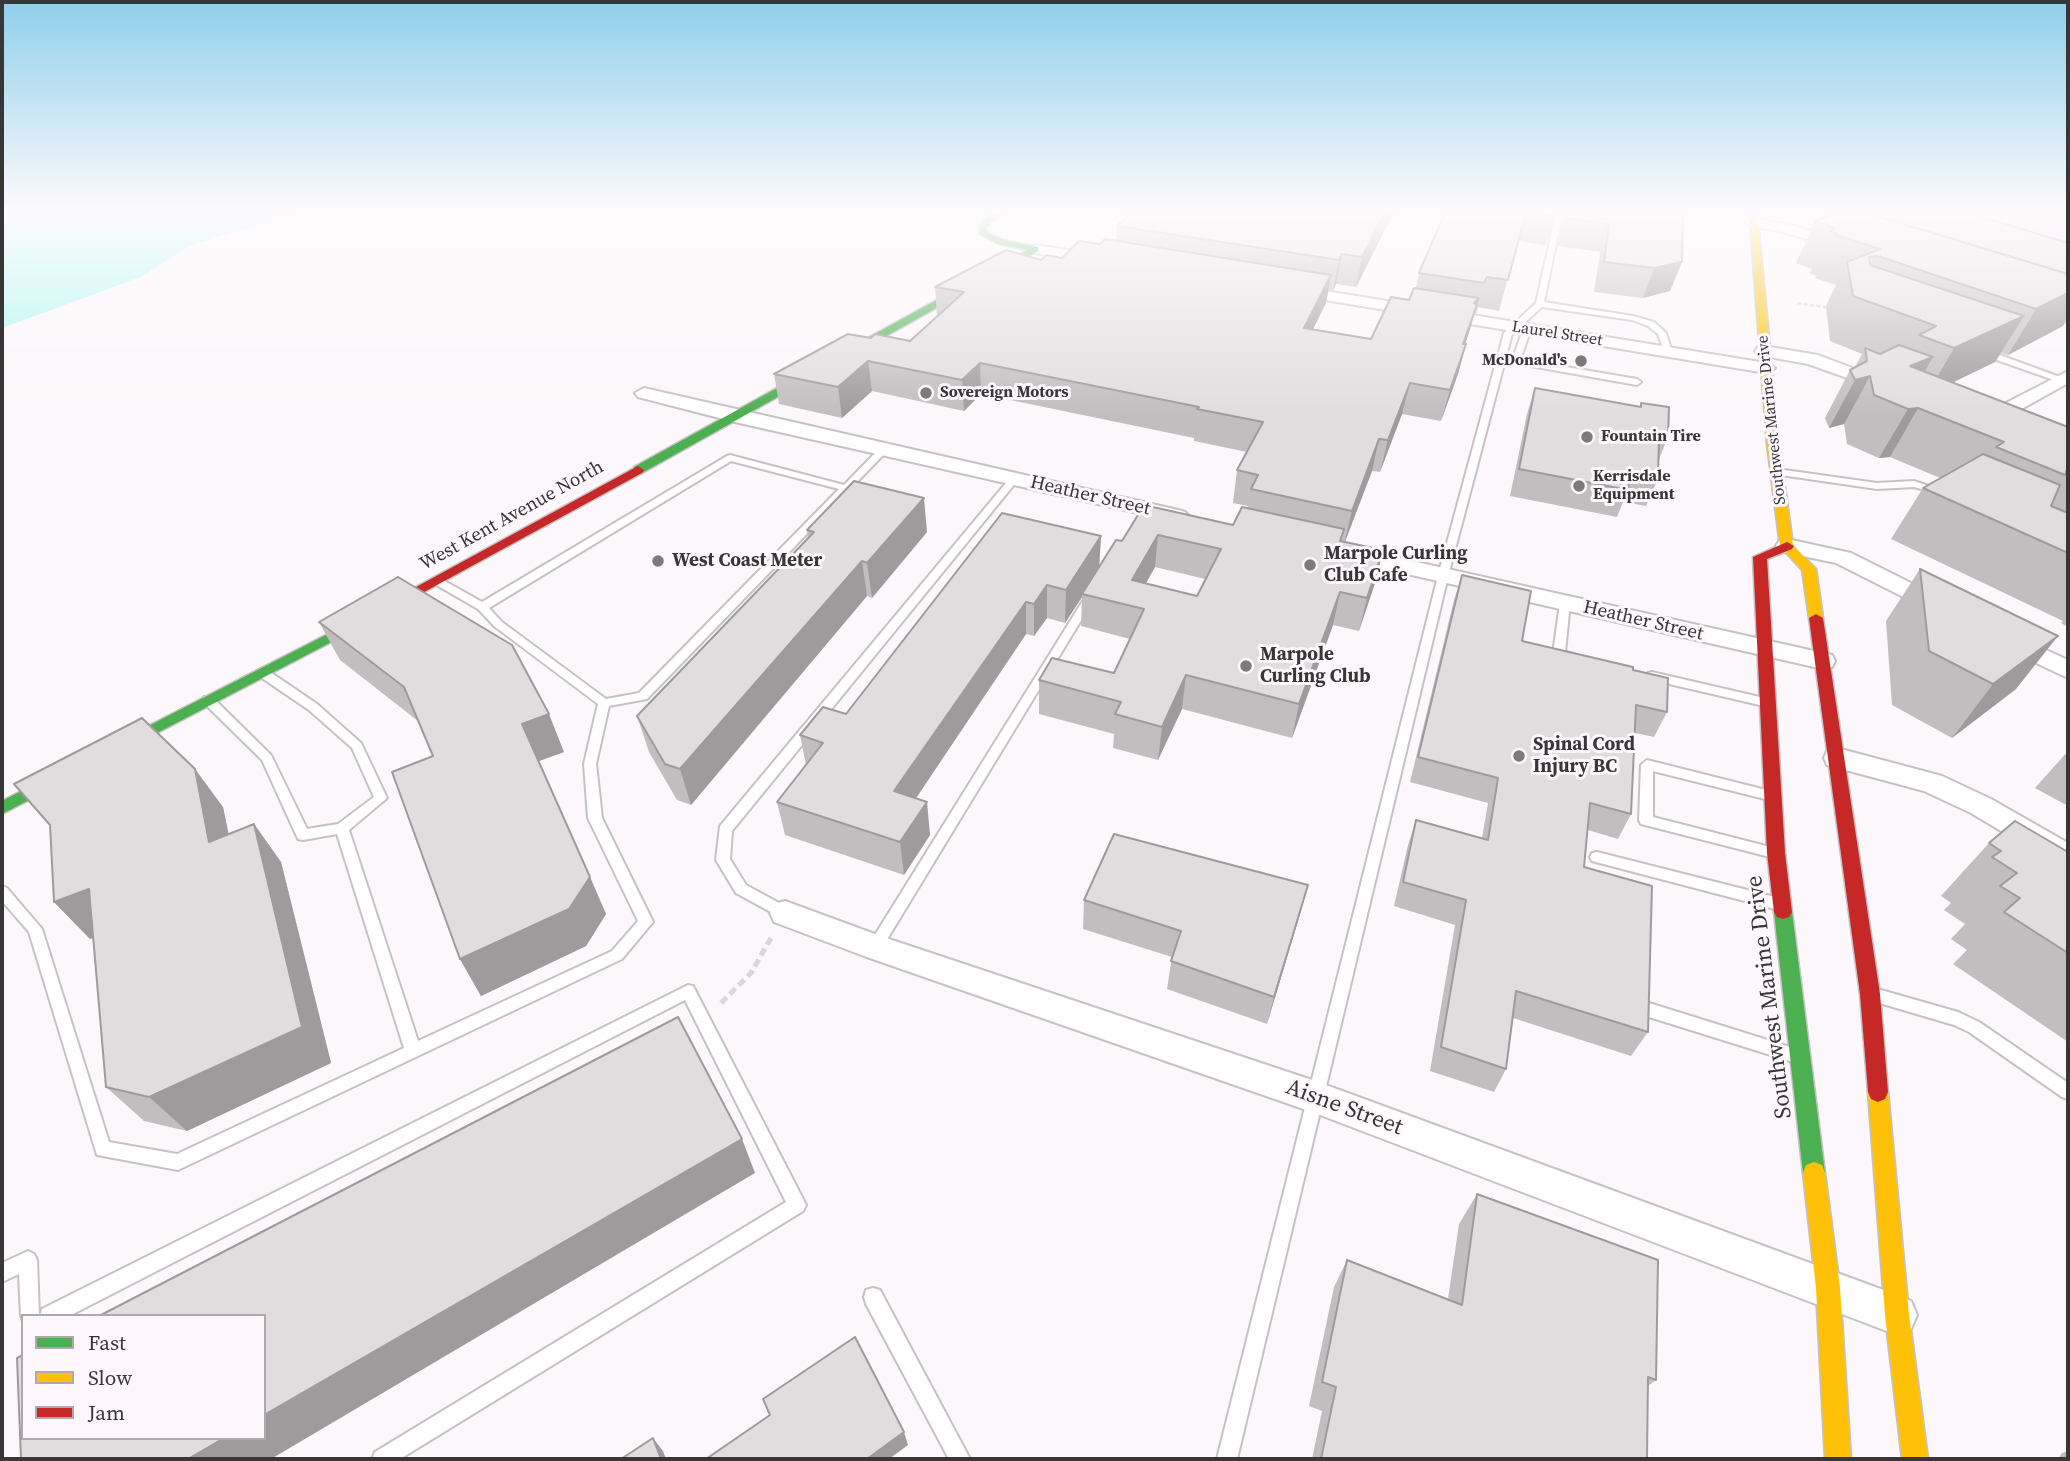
<!DOCTYPE html>
<style>
body{margin:0}
#map{position:relative;width:2070px;height:1461px;overflow:hidden;background:#fcf7fa;font-family:"Source Serif 4",serif}
canvas{display:block}
.frame{position:absolute;inset:0;border:4px solid #393638;pointer-events:none}
.legend{position:absolute;left:21px;top:1314px;width:245px;height:126px;box-sizing:border-box;background:#fdf6fa;border:2px solid #afa9ac;margin:0;padding:9px 12px;list-style:none;font-size:21px;color:#393638}
.legend li{display:flex;align-items:center;gap:14px;height:35px}
.legend b{width:35px;border:2px solid #afa9ac}
</style>
<div id="map">
<canvas width="2070" height="1461"></canvas>
<div class="frame"></div>
<ul class="legend">
<li><b style="height:9px;background:#4caf50"></b>Fast</li>
<li><b style="height:9px;background:#ffc107"></b>Slow</li>
<li><b style="height:9px;background:#c62828"></b>Jam</li>
</ul>
</div>
<script>
const context = document.querySelector('canvas').getContext('2d');
context.lineJoin = 'round';
function paint(path, color) { context.fillStyle = color; context.fill(path, 'evenodd'); }
const shape = rows => new Path2D(rows.map(r => 'M' + r).join(''));
function strokePath(path, color, width, dash) { context.strokeStyle = color; context.lineWidth = width; context.lineCap = dash ? 'butt' : 'round'; context.setLineDash(dash || []); context.stroke(path); }
function label(font, color, halo, rows, align = 'center') {
  context.font = font + ' "Source Serif 4",serif'; context.lineWidth = 6; context.setLineDash([]); context.textBaseline = 'middle'; context.strokeStyle = halo; context.fillStyle = color; for (const [text, x, y, turn = 0] of rows) {
    context.save(); context.translate(x, y); context.rotate((+turn || 0) * Math.PI / 180); context.textAlign = isNaN(turn) ? turn : align; if (halo) context.strokeText(text, 0, 0); context.fillText(text, 0, 0); context.restore();
  }
}
paint(shape([
 [1888,210,2068,210,2068,265]
]), '#fbd9f0');
paint(shape([
 [2,210,308,210,191,245,141,277,2,328]
]), '#abf7f0');
const lane = shape([
 [1557,210,1563,210,1544,302,1633,316,1654,322,1666,333,1672,352,1665,354,1658,334,1648,326,1632,320,1542,307,1512,334,1448,576,1237,1459,1217,1459,1438,576,1504,333,1536,303,1557,210],
 [1524,327,1531,329,1521,357,1525,360,1637,379,1641,382,1637,385,1519,364,1513,358,1524,327],
 [1980,350,1986,350,2068,380,2068,385,1980,354,1980,350],
 [883,447,888,450,886,452,647,699,609,706,596,764,602,818,653,922,622,959,178,1170,97,1155,29,932,2,901,2,886,7,888,42,929,109,1142,177,1154,404,1048,337,834,303,840,298,839,262,760,204,703,202,700,204,697,212,697,271,755,307,829,338,824,374,797,352,748,309,710,259,676,257,673,259,670,267,670,317,704,361,743,387,798,349,830,418,1041,612,951,638,921,588,818,584,764,598,704,494,626,478,609,433,583,432,581,433,579,441,579,482,602,727,456,730,455,844,485,880,448,883,447],
 [731,461,839,489,639,693,606,699,502,622,489,608,731,461],
 [1777,469,1877,483,1914,481,1943,491,1938,494,1914,487,1877,489,1774,474,1774,470,1777,469],
 [1014,476,1017,477,1017,481,732,831,730,859,746,885,790,909,792,913,790,917,785,919,780,917,736,893,716,860,720,826,1011,477,1014,476],
 [1089,596,1094,599,880,951,875,953,870,951,868,947,870,943,1084,599,1089,596],
 [1565,600,1570,603,1565,652,1574,654,1576,657,1570,661,1555,657,1553,654,1560,603,1565,600],
 [1652,672,1764,698,1770,702,1764,706,1648,679,1646,676,1648,673,1652,672],
 [1647,760,1774,792,1775,795,1774,798,1769,800,1653,771,1653,817,1770,847,1775,848,1777,852,1775,856,1770,857,1641,824,1639,820,1641,765,1647,760],
 [1597,852,1775,897,1780,899,1782,903,1780,907,1775,909,1592,861,1590,857,1592,853,1597,852],
 [688,985,693,986,803,1199,806,1205,803,1211,400,1459,372,1459,375,1452,786,1202,685,1000,69,1316,40,1316,42,1309,688,985],
 [1881,990,1958,1012,1979,1022,2068,1083,2068,1099,2062,1097,1969,1032,1954,1025,1876,1002,1873,997,1876,992,1881,990],
 [1649,1003,1790,1047,1796,1049,1798,1054,1796,1059,1790,1061,1649,1017,1644,1015,1641,1010,1644,1005,1649,1003],
 [28,1251,34,1254,37,1260,39,1316,23,1316,23,1321,21,1316,19,1274,2,1282,2,1263,28,1251],
 [873,1288,880,1290,970,1459,949,1459,866,1304,864,1297,866,1290,873,1288]
]);
const street = shape([
 [1753,218,1795,226,1847,243,1849,246,1842,250,1787,233,1748,225,1746,222,1753,218],
 [1035,245,1101,255,1109,260,1101,265,1030,252,1028,249,1035,245],
 [1295,286,1766,363,1775,368,1766,373,1289,294,1287,291,1289,288,1295,286],
 [1764,346,1818,355,1887,381,1890,385,1881,390,1808,364,1758,355,1755,351,1758,347,1764,346],
 [2068,371,2068,383,1991,426,1977,426,1975,422,1977,418,2068,371],
 [644,388,1178,510,1185,512,1189,516,1185,520,1178,522,735,422,638,397,635,393,644,388],
 [1787,539,1851,553,1945,600,1949,605,1945,610,1937,612,1929,610,1836,563,1779,551,1776,546,1779,541,1787,539],
 [1345,546,1823,653,1832,655,1835,661,1832,667,1823,669,1337,558,1334,553,1337,548,1345,546],
 [2009,633,2068,660,2068,678,2000,646,1997,641,2000,636,2009,633],
 [1837,748,1942,776,1991,799,2068,843,2068,868,2058,865,1971,813,1924,791,1827,765,1824,758,1827,751,1837,748],
 [785,901,883,937,1315,1081,1897,1295,1911,1301,1917,1315,1911,1329,1897,1335,1315,1113,864,956,774,922,770,913,774,904,785,901]
]);
const fast = shape([
 [1000,210,1011,210,993,221,986,228,988,233,1004,240,1038,247,1038,251,642,473,634,473,634,467,1027,250,998,244,980,234,979,226,987,217,1000,210],
 [357,619,364,623,362,626,2,814,2,801,357,619],
 [1783,905,1789,907,1792,912,1825,1173,1822,1181,1814,1184,1806,1181,1803,1173,1774,912,1777,907,1783,905]
]);
const slow = shape([
 [1749,210,1757,210,1779,444,1793,545,1816,569,1823,618,1816,622,1809,618,1802,570,1780,546,1767,444,1749,210],
 [1878,1082,1885,1085,1888,1092,1909,1315,1928,1459,1902,1459,1885,1315,1868,1092,1871,1085,1878,1082],
 [1814,1162,1822,1165,1825,1173,1840,1288,1851,1459,1825,1459,1816,1288,1803,1173,1806,1165,1814,1162]
]);
const jam = shape([
 [638,466,644,470,642,473,362,626,352,626,350,623,638,466],
 [1787,542,1794,546,1792,549,1767,559,1785,853,1792,912,1789,917,1783,919,1777,917,1774,912,1767,853,1753,557,1787,542],
 [1816,614,1823,618,1880,994,1888,1092,1885,1099,1878,1102,1871,1099,1868,1092,1860,994,1809,618,1816,614]
]);
strokePath(lane, '#c6c2c4', 4);
strokePath(street, '#c6c2c4', 4);
strokePath(fast, '#c6c2c4', 3);
strokePath(slow, '#c6c2c4', 3);
strokePath(jam, '#c6c2c4', 3);
strokePath(shape([
 [1797,303,1831,308]
]), '#d9d8d9', 2.5, [4.5, 2]);
strokePath(shape([
 [721,1003,751,973,771,938]
]), '#d9d8d9', 5, [8, 4.5]);
paint(lane, '#fffefe');
paint(street, '#fffefe');
paint(fast, '#4caf50');
paint(slow, '#ffc107');
paint(jam, '#c62828');
paint(shape([
 [1395,210,1356,287,1336,284,1333,290,1329,290,1326,303,1313,329,1371,339,1409,300,1416,288,1419,273,1446,210,1557,210,1546,245,1518,241,1499,311,1478,307,1476,314,1475,313,1465,344,1466,344,1458,374,1441,421,1402,414,1380,472,1372,471,1345,542,1383,550,1375,583,1359,631,1333,625,1292,738,1182,709,1158,760,1113,748,1114,734,1039,714,1039,680,1114,673,1130,639,1081,626,1082,597,1065,623,1047,618,1034,636,1026,634,916,798,930,835,904,875,785,835,777,802,806,765,800,735,846,714,1101,536,1099,566,1122,541,1144,505,1233,525,1248,508,1248,506,1233,503,1237,470,1247,452,1194,441,1194,438,981,394,964,411,872,391,842,418,779,404,774,374,871,338,910,341,938,315,937,315,935,287,1041,260,1062,258,1100,244,1116,241,1117,226],
 [1155,567,1205,579,1197,596,1146,583],
 [1683,210,1670,291,1643,298,1594,292,1600,252,1558,246,1565,210],
 [1866,213,2068,243,2068,318,2063,326,2008,355,2001,353,1995,362,1953,382,2068,427,2068,627,2061,623,2063,621,1891,539,1923,488,1940,478,1890,457,1879,458,1847,444,1844,424,1829,428,1825,418,1850,370,1855,367,1862,354,1830,341,1826,306,1836,285,1815,278,1816,276,1810,273,1812,269,1796,263,1815,221],
 [1535,388,1640,407,1641,403,1668,437,1659,459,1658,479,1646,506,1623,502,1617,517,1510,496,1527,414],
 [807,530,927,532,872,598,867,596,691,805,677,800,649,752,637,716,808,538],
 [1920,569,2016,689,1952,738,1892,705,1886,621],
 [1462,575,1522,641,1633,670,1667,712,1654,737,1635,733,1631,814,1618,839,1588,830,1584,867,1648,1032,1631,1056,1513,1018,1506,1069,1494,1092,1430,1071,1455,925,1394,906,1408,845,1416,820,1482,838,1488,803,1410,782,1454,600],
 [319,622,564,752,539,761,606,914,586,946,481,996,460,959,433,756,418,721,340,660],
 [2068,751,2068,806,2035,788],
 [223,807,228,834,254,824,281,862,331,1063,187,1131,144,1121,106,1087,94,938,90,939,54,902],
 [1989,843,2068,852,2068,1042,1953,964,1967,950,1951,939,1965,924,1944,910,1951,903,1941,896],
 [1084,900,1300,914,1267,1024,1167,989,1172,957,1083,929],
 [1477,1194,1656,1380,1648,1386,1647,1459,1312,1459,1322,1411,1309,1406,1334,1287,1347,1260,1448,1299,1459,1224],
 [2068,1451,2068,1459,2058,1459,2062,1453]
]), '#c2bec0');
paint(shape([
 [1386,210,1395,210,1356,287,1362,257],
 [1342,254,1336,284,1333,290,1339,260],
 [1682,262,1670,291,1643,298,1654,268],
 [1331,275,1326,303,1299,357,1304,328],
 [2068,293,2068,318,2063,326,2008,355,2036,309],
 [1479,298,1469,333,1455,374,1474,303],
 [2024,316,1995,362,1927,395,1954,348],
 [1466,344,1458,374,1441,421,1450,390],
 [1933,357,1906,404,1910,366],
 [868,361,872,391,842,418,838,387],
 [980,363,981,394,964,411,962,380],
 [1870,376,1844,424,1829,428,1855,380],
 [1410,383,1402,414,1380,472,1388,440],
 [1918,408,1890,457,1879,458,1908,409],
 [1379,439,1372,471,1344,544,1352,511],
 [924,498,927,532,872,598,867,563],
 [1158,535,1155,567,1133,606,1132,580],
 [1101,536,1099,569,1082,594,1082,597,1065,623,1066,590],
 [1383,550,1375,583,1359,631,1367,598],
 [862,561,867,596,691,805,680,769],
 [1047,585,1047,618,1034,636,1034,604],
 [1340,592,1333,625,1292,738,1299,704],
 [1026,602,1026,634,898,825,894,791],
 [2058,636,2016,689,1952,738,1993,684],
 [1186,675,1182,709,1158,760,1162,727],
 [549,714,564,752,539,761,522,724],
 [195,769,223,807,238,879,209,842],
 [927,802,930,835,904,875,900,842],
 [254,824,281,862,331,1063,187,1131,149,1097],
 [590,877,606,914,586,946,481,996,460,959],
 [1308,885,1300,914,1267,1024,1274,997],
 [89,889,124,926,90,939,54,902],
 [742,1139,755,1173,271,1459,188,1459,224,1438,264,1438,264,1415],
 [904,1432,908,1445,889,1459,867,1459],
 [653,1438,663,1451,666,1459,661,1459]
]), '#9e9b9c');
const building = shape([
 [1135,210,1386,210,1362,257,1342,254,1339,260,1117,226,1129,214,1135,210],
 [1446,210,1557,210,1555,216,1526,212,1508,280,1487,277,1484,283,1419,273,1446,210],
 [1569,210,1683,210,1682,262,1654,268,1604,262,1609,224,1567,218,1569,210],
 [1845,210,1857,210,2068,274,2068,293,2036,309,1878,256,1869,257,1870,265,2024,316,1954,348,1919,335,1936,326,1853,296,1847,262,1880,249,1836,235,1838,234,1830,231,1835,228,1815,221,1845,210],
 [1873,210,1959,210,2068,243,2068,274,1867,213,1873,210],
 [1105,239,1331,275,1304,328,1371,339,1391,297,1409,300,1414,288,1479,298,1474,303,1477,304,1463,344,1466,344,1450,390,1410,383,1388,440,1379,439,1352,511,1251,489,1258,475,1237,470,1263,422,1197,409,1199,407,980,363,962,380,868,361,838,387,774,374,848,334,871,338,875,334,910,341,964,292,935,287,1006,250,1041,260,1047,255,1062,258,1079,241,1100,244,1105,239],
 [1899,345,1933,357,1910,366,2068,427,2068,466,2065,475,1996,447,2004,442,1918,408,1908,409,1874,395,1870,376,1855,380,1850,370,1867,361,1865,348,1880,354,1899,345],
 [1535,388,1641,407,1641,403,1669,407,1668,437,1659,435,1658,479,1630,474,1628,490,1519,469,1535,388],
 [1983,454,2060,485,2051,506,2068,513,2068,553,1923,488,1983,454],
 [854,481,924,498,867,563,862,561,680,769,665,764,637,716,814,532,807,530,854,481],
 [1144,505,1233,525,1242,507,1344,529,1340,541,1383,550,1367,598,1340,592,1299,704,1186,675,1162,727,1115,714,1121,702,1039,680,1052,658,1114,673,1144,609,1082,594,1116,540,1122,541,1144,505],
 [1158,535,1221,549,1197,596,1132,580,1158,535],
 [1002,513,1101,536,1066,590,1047,585,1034,604,1026,602,894,791,927,802,900,842,777,802,823,743,800,735,823,707,846,714,1002,513],
 [1920,569,2058,636,1993,684,1929,651,1920,569],
 [1462,575,1531,591,1522,641,1633,667,1633,670,1668,678,1667,712,1636,705,1631,814,1590,803,1584,867,1652,886,1648,1032,1516,991,1506,1069,1441,1047,1466,900,1403,882,1416,820,1488,840,1498,778,1418,757,1462,575],
 [398,577,512,645,549,714,522,724,590,877,569,909,460,959,392,772,433,756,404,687,319,622,398,577],
 [142,718,195,769,209,842,254,824,302,1027,149,1097,106,1087,89,889,54,902,50,825,14,784,142,718],
 [2015,821,2068,852,2068,953,2004,912,2020,898,2000,886,2017,873,1992,857,2001,851,1989,843,2015,821],
 [1114,834,1308,885,1274,997,1171,961,1181,931,1084,900,1114,834],
 [678,1017,742,1139,264,1415,264,1316,99,1316,678,1017],
 [1477,1194,1658,1260,1656,1380,1648,1377,1647,1459,1321,1459,1336,1387,1322,1382,1347,1260,1462,1305,1477,1194],
 [855,1337,904,1432,867,1459,706,1459,770,1415,763,1399,855,1337],
 [23,1355,23,1438,224,1438,188,1459,21,1459,17,1358,23,1355],
 [653,1438,661,1459,621,1459,653,1438]
]);
paint(building, '#e1dddf');
strokePath(building, '#9e9b9c', 2);
const sky = context.createLinearGradient(0, 0, 0, 415);
sky.addColorStop(0, '#8fcfeb');
sky.addColorStop(0.51, '#fefbfd');
sky.addColorStop(1, '#fefbfd00');
context.fillStyle = sky;
context.fillRect(0, 0, 2070, 415);
for (const [x, y, r, color] of [
 [1581,361,7,"#7d7a7c"],
 [926,393,7,"#7d7a7c"],
 [1587,437,7,"#7d7a7c"],
 [1579,486,7,"#7d7a7c"],
 [658,561,7,"#7d7a7c"],
 [1310,565,7,"#7d7a7c"],
 [1246,666,7,"#7d7a7c"],
 [1519,756,7,"#7d7a7c"]
]) { const dot = new Path2D(); dot.arc(x, y, r, 0, 2 * Math.PI); context.fillStyle = color; context.fill(dot); strokePath(dot, '#fdf6fa', 2.5); }
label('16px', '#393638', '#fdf6fa', [
 ["Laurel Street",1557,334,9],
 ["Southwest Marine Drive",1772,420,-96]
]);
label('bold 16px', '#393638', '#fdf6fa', [
 ["McDonald's",1567,361,"right"],
 ["Sovereign Motors",940,393],
 ["Fountain Tire",1601,437],
 ["Kerrisdale",1593,477],
 ["Equipment",1593,495]
], 'left');
label('19px', '#393638', '#fdf6fa', [
 ["Heather Street",1090,496,13],
 ["West Kent Avenue North",512,516,-29],
 ["Heather Street",1643,621,13]
]);
label('bold 19px', '#393638', '#fdf6fa', [
 ["Marpole Curling",1324,554],
 ["Club Cafe",1324,576],
 ["West Coast Meter",672,561],
 ["Marpole",1260,655],
 ["Curling Club",1260,677],
 ["Spinal Cord",1533,745],
 ["Injury BC",1533,767]
], 'left');
label('23px', '#393638', '#fdf6fa', [
 ["Southwest Marine Drive",1770,997,-97],
 ["Aisne Street",1344,1108,20]
]);
</script>
